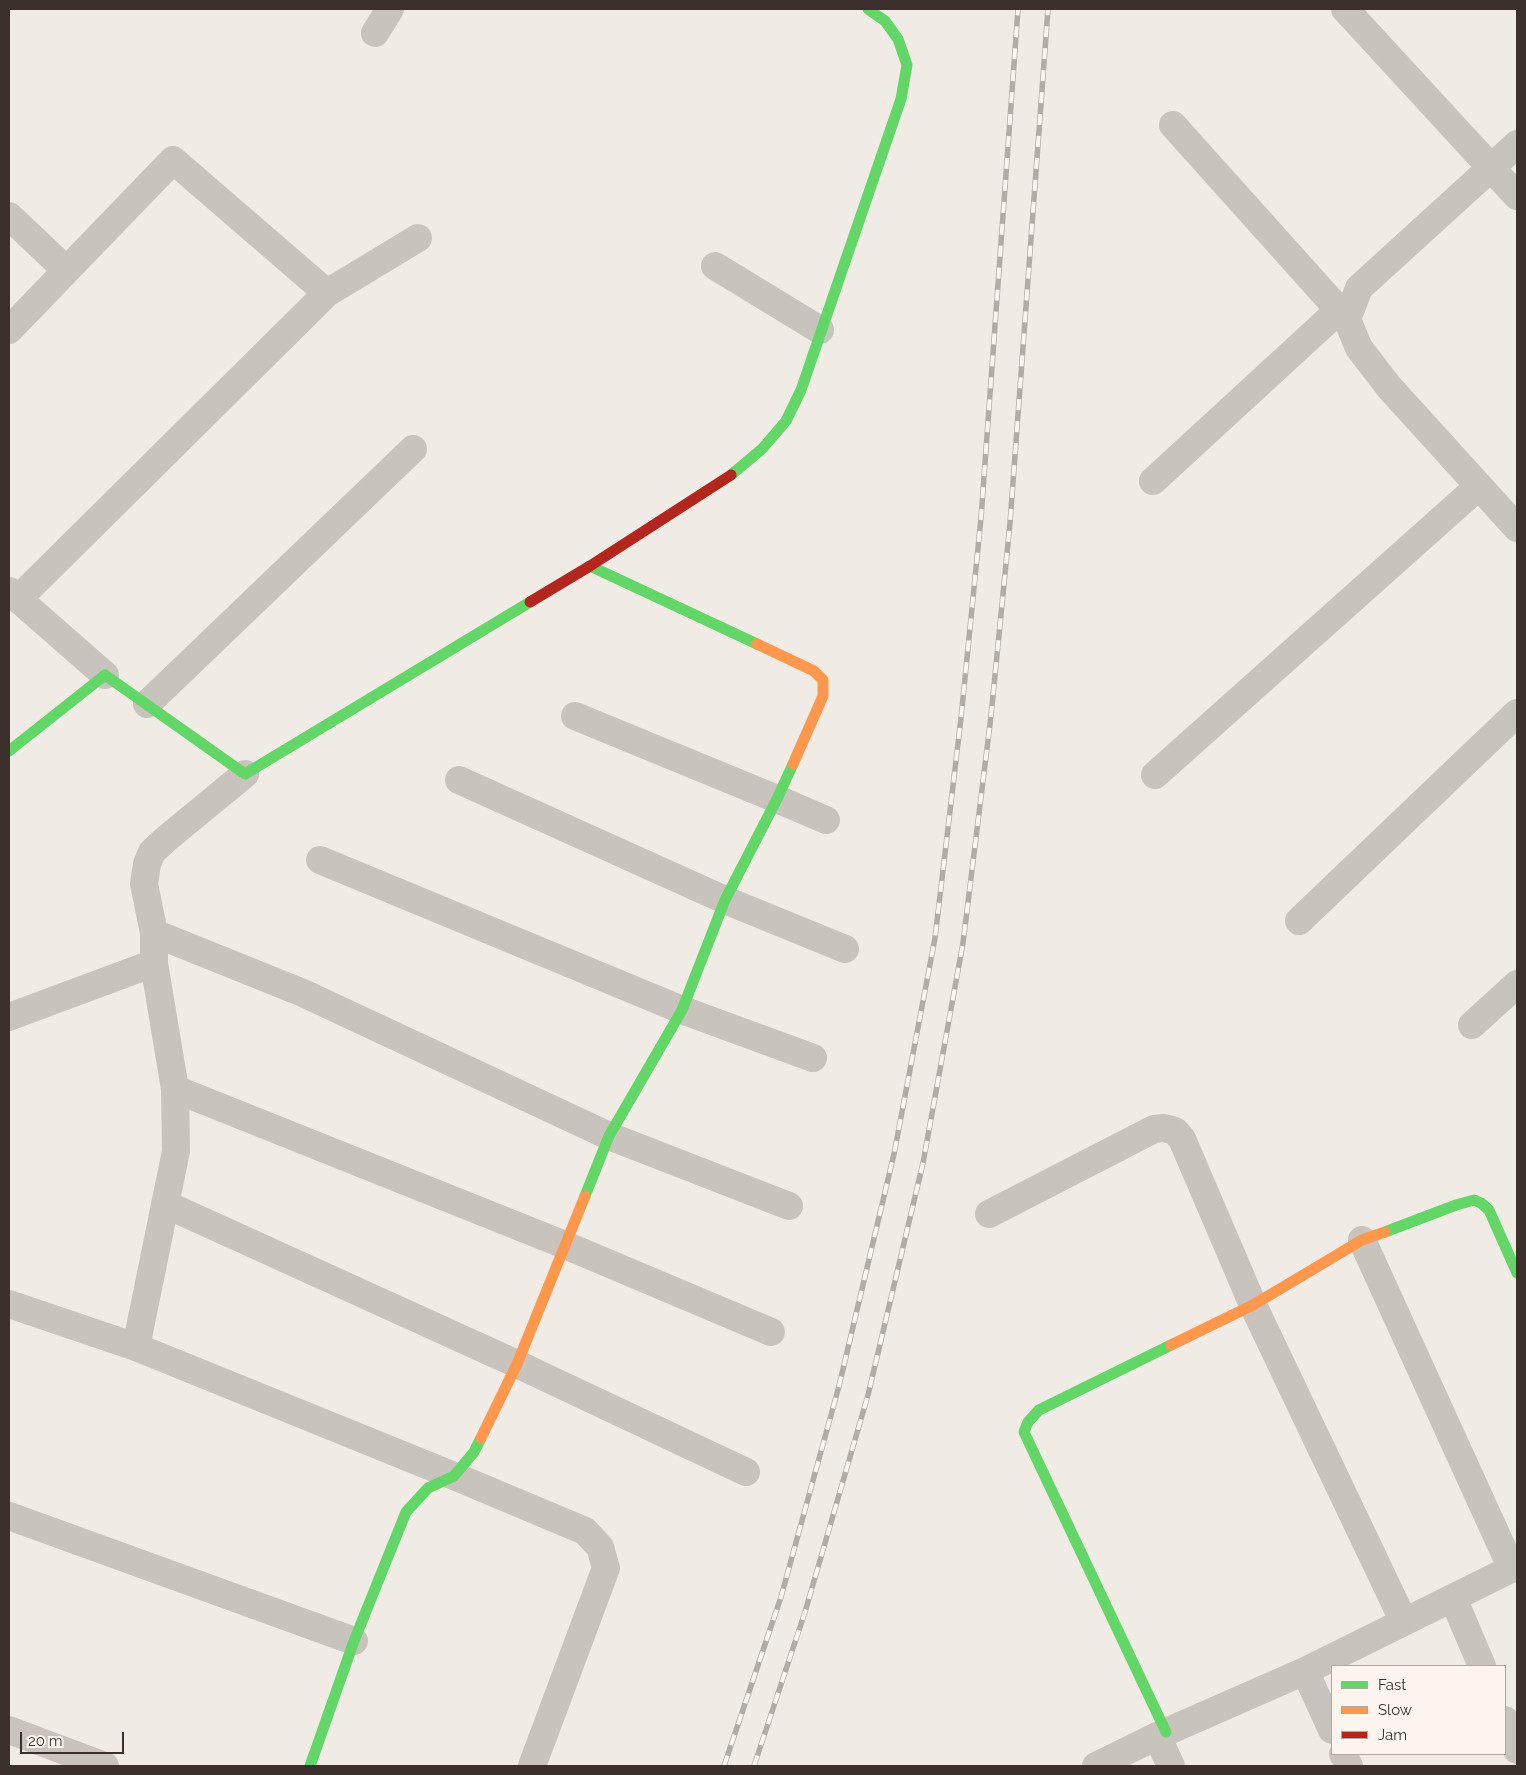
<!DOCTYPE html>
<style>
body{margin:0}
#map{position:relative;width:1526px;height:1775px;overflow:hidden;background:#f0ebe5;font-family:Raleway,sans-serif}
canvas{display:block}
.frame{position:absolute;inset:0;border:10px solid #3b302b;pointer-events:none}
.legend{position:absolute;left:1331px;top:1665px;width:175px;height:90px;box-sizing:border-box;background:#fbf5ee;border:1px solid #aea6a0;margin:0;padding:6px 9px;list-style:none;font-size:15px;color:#3b302b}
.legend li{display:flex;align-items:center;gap:10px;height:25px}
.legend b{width:25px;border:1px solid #aea6a0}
.scale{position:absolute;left:20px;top:1732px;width:104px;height:22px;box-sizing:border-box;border:2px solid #3b302b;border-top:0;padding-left:6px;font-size:15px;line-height:18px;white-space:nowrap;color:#3b302b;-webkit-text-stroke:4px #fbf5ee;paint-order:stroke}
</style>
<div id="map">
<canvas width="1526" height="1775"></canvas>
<div class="frame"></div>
<ul class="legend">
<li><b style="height:6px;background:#63d668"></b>Fast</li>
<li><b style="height:6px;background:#ff974d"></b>Slow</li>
<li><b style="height:6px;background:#b3261e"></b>Jam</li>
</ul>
<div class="scale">20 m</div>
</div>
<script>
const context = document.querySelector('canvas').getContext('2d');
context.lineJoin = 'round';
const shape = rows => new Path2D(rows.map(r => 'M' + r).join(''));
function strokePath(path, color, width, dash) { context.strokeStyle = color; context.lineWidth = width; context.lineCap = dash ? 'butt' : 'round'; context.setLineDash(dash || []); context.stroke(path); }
strokePath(shape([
 [1345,9,1517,196],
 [375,33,390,9],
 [1173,125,1347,319],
 [1517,144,1359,288,1347,319,1359,348,1389,387,1517,528],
 [9,216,66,270],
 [715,266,820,330],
 [327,293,418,238],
 [9,330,173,160,327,293,18,599],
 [1153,481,1339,310],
 [9,591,105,675],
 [147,704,413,449],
 [575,716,777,799,826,820],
 [1155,775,1479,486],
 [459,780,725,900,845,949],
 [320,860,682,1010,813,1058],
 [1299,921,1517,713],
 [154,933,303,993,609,1136,789,1206],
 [9,1017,154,963,154,933,144,884,147,864,152,852,166,839,245,774],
 [1472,1025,1517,984],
 [175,1089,565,1245,771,1332],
 [165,1204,517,1364,746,1472],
 [989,1214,1154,1129,1164,1128,1175,1131,1182,1139,1253,1305,1404,1622],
 [1362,1240,1512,1569],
 [9,1304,136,1347,454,1476,585,1531,600,1547,606,1568,532,1766],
 [136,1347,176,1151,175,1089,154,963],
 [9,1516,354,1641],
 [1453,1598,1482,1666],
 [1305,1671,1332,1730],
 [1505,1720,1517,1750],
 [9,1730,105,1766],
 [1157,1736,1171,1766],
 [1343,1754,1349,1766],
 [1096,1766,1157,1736,1305,1671,1517,1566]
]), '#c9c3be', 28);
strokePath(shape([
 [731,475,762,449,786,421,801,390,901,99,907,65,898,39,885,21,868,9],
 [590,566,757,644],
 [9,751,105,675,245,774,530,602],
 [585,1196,609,1136,682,1010,725,900,777,799,793,764],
 [1385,1232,1456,1205,1474,1200,1481,1203,1489,1210,1517,1273],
 [1166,1732,1024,1432,1028,1422,1039,1410,1171,1345],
 [310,1766,354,1641,406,1512,428,1488,454,1476,474,1452,481,1438]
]), '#63d668', 11);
strokePath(shape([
 [757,644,814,671,823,680,823,696,793,764],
 [1171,1345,1253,1305,1362,1240,1385,1232],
 [481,1438,517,1364,585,1196]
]), '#ff974d', 11);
strokePath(shape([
 [530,602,590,566,731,475]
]), '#b3261e', 11);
const rail = shape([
 [724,1766,781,1597,839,1386,894,1154,935,938,961,718,981,518,1018,9],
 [754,1766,805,1612,868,1395,923,1163,963,943,991,716,1010,523,1048,9]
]);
strokePath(rail, '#b1aca8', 5.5);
strokePath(rail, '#fbf5ee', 4, [11]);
</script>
